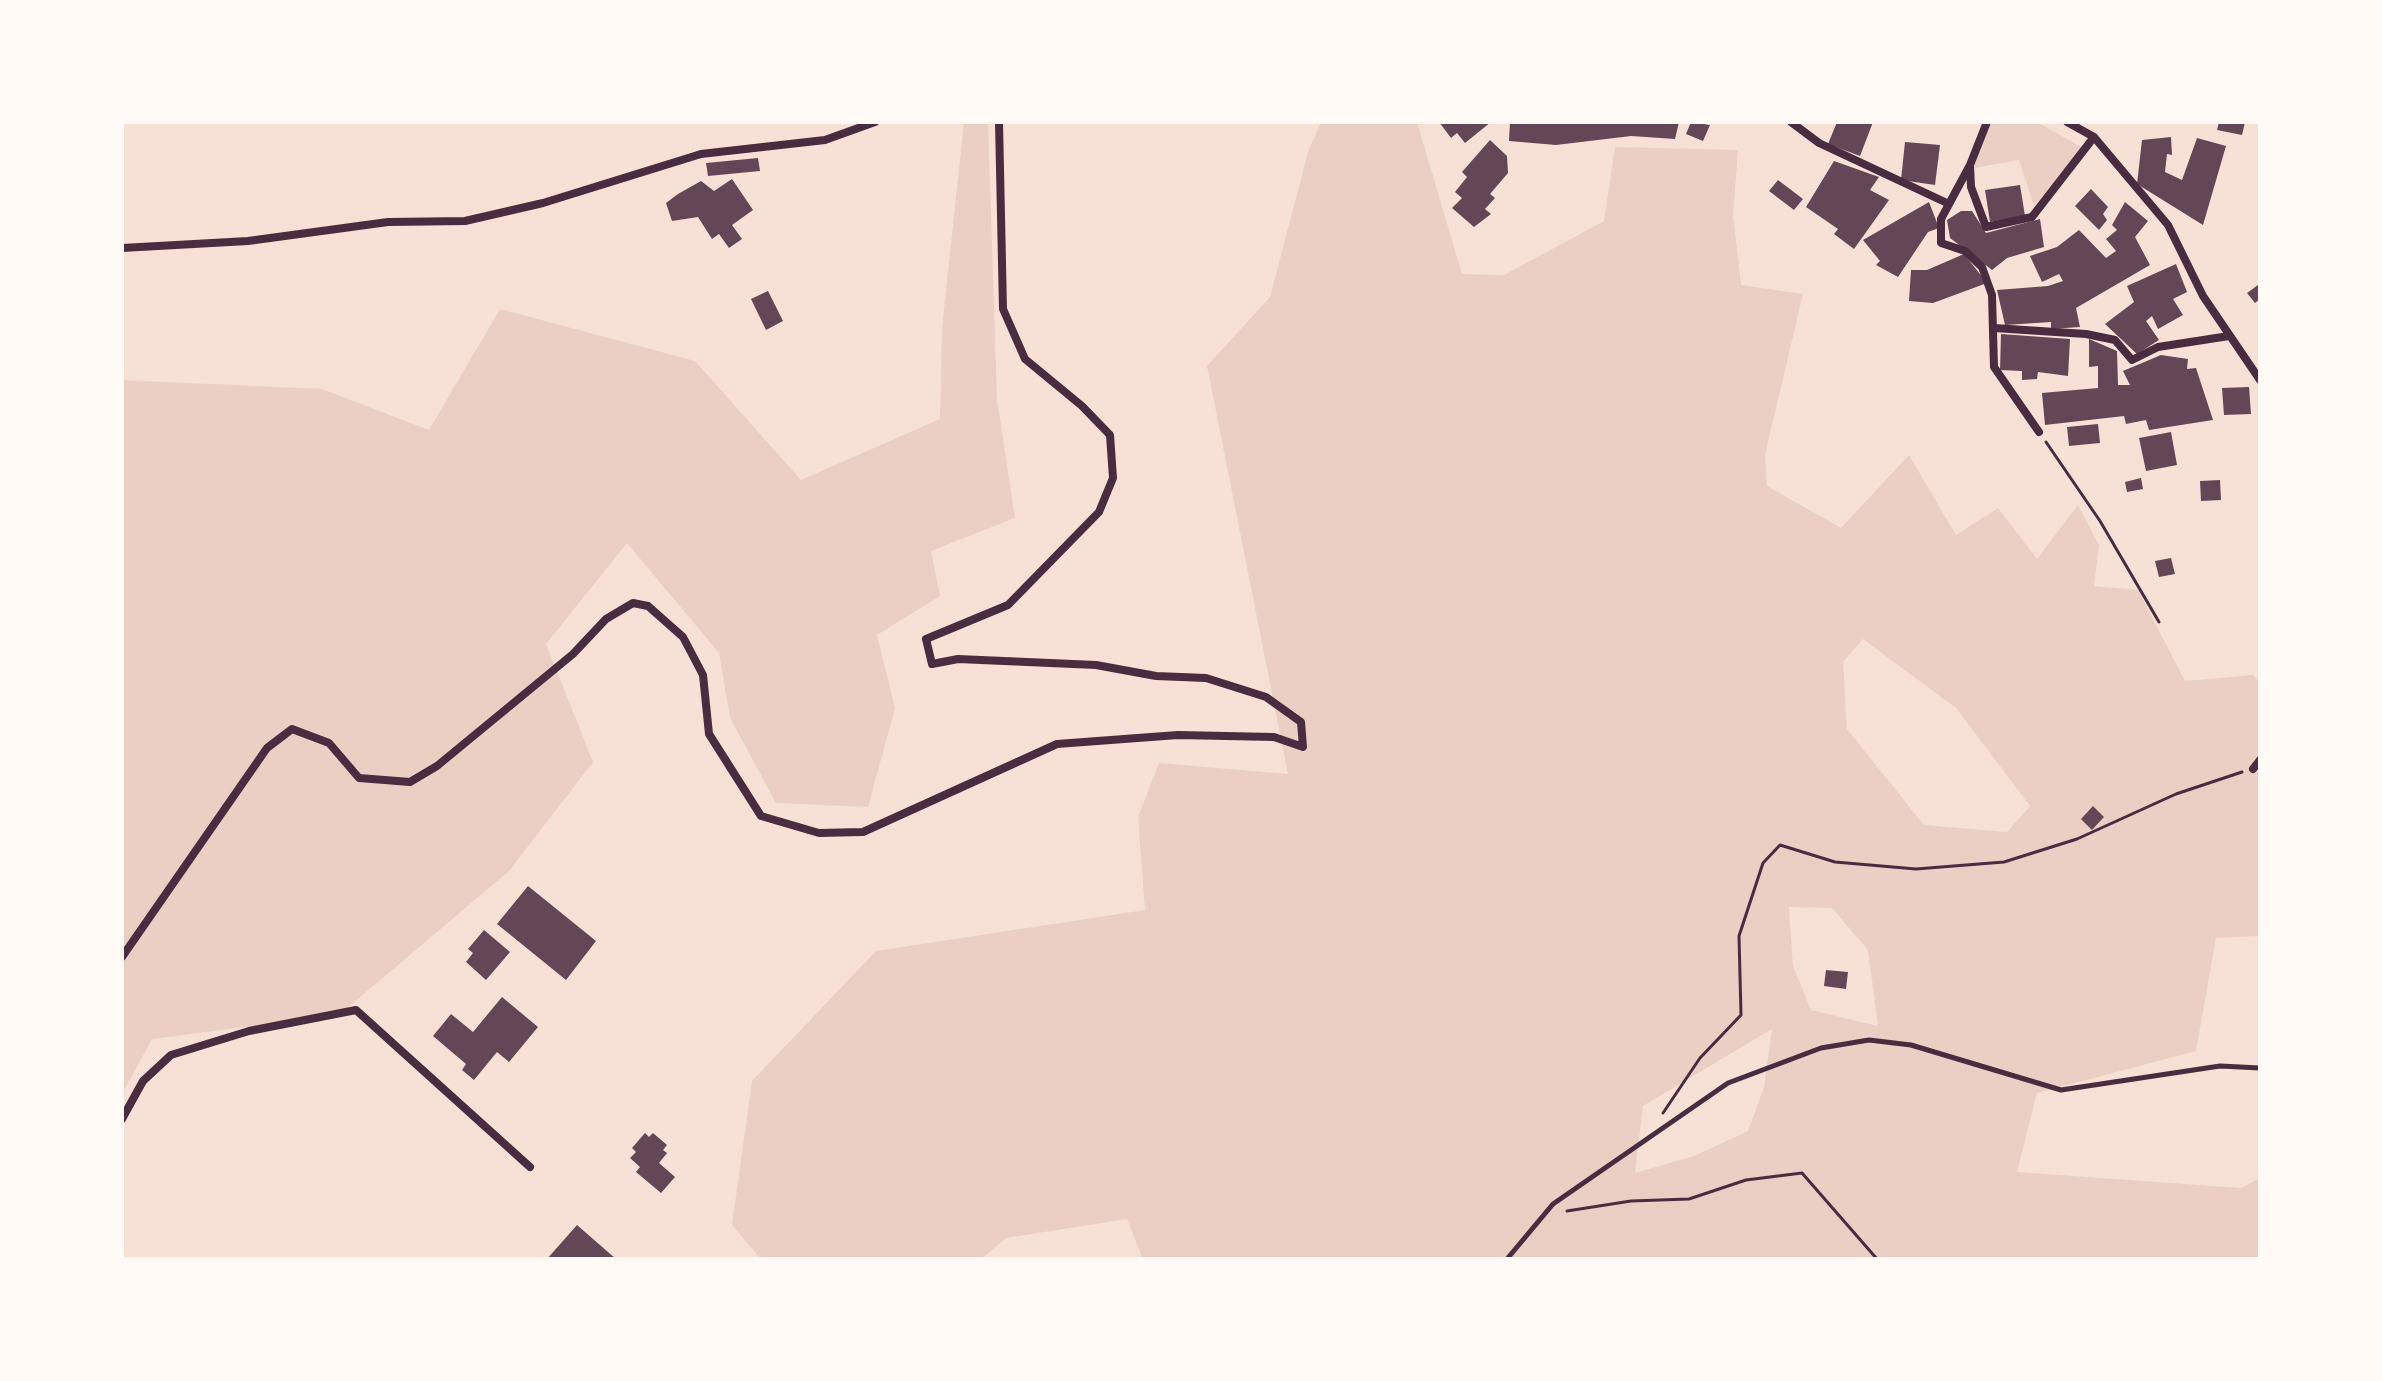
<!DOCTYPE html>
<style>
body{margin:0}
#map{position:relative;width:2382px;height:1381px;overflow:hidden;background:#f7e1d7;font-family:"Libre Baskerville",serif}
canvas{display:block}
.frame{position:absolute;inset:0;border:124px solid #fffaf5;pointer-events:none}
</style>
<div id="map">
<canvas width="2382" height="1381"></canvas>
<div class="frame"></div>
</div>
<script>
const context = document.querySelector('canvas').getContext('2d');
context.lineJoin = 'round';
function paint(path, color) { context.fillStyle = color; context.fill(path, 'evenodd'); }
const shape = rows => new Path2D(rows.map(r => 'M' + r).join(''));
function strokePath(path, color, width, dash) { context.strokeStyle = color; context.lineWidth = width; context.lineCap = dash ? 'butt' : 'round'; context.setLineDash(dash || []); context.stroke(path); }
paint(shape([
 [964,122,988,122,997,399,1015,518,931,551,940,596,877,635,895,708,868,807,776,803,730,718,719,653,627,543,546,644,593,762,509,871,339,1015,152,1039,122,1094,122,380,322,389,429,430,500,309,695,361,801,480,940,419,942,328],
 [1321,122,1417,122,1462,274,1504,275,1604,221,1615,147,1738,150,1733,214,1741,285,1803,294,1765,455,1767,486,1841,528,1909,455,1956,535,1998,508,2037,559,2078,505,2099,545,2094,586,2138,590,2185,681,2253,675,2260,683,2260,936,2216,938,2196,1051,2037,1093,2017,1172,2241,1188,2260,1178,2260,1259,1143,1259,1127,1219,1006,1238,981,1259,761,1259,732,1225,752,1081,876,951,1145,910,1138,817,1159,763,1288,774,1207,366,1270,297,1308,152],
 [1863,639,1956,708,2030,806,2007,832,1924,825,1847,729,1843,662],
 [1789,907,1832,908,1868,950,1878,1026,1811,1010,1793,966],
 [1772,1029,1764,1087,1748,1131,1694,1156,1635,1173,1643,1106],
 [1987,122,2037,122,2083,148,2034,206,2019,160,1974,168,1978,141]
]), '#ebcfc5');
paint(shape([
 [1439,122,1491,122,1465,143,1457,133,1451,138],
 [1510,122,1679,122,1675,139,1631,136,1556,145,1509,141],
 [1691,122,1710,125,1703,141,1686,134],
 [1837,122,1873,122,1860,156,1828,144],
 [2219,122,2245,122,2242,135,2217,130],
 [2171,137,2172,155,2167,154,2165,172,2182,180,2197,138,2226,146,2203,225,2137,184,2142,140],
 [1490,140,1507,156,1508,173,1490,194,1495,198,1485,209,1491,214,1474,227,1452,208,1462,198,1455,192,1467,177,1462,172],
 [1905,142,1940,145,1935,185,1901,180],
 [758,158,760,171,708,176,706,163],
 [1834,161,1879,177,1870,190,1889,200,1854,249,1834,234,1838,229,1806,207],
 [732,179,753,210,732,225,742,239,729,248,719,234,712,239,698,217,672,221,666,203,678,194,701,181,714,191],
 [1778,180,1803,199,1794,210,1769,191],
 [2020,185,2025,216,1990,222,1985,190],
 [2091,189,2108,207,2103,214,2107,220,2099,230,2075,206],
 [1929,202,1939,228,1928,232,1898,277,1876,265,1880,261,1863,240],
 [2125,202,2148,221,2135,237,2150,265,2076,308,2080,327,2051,329,2051,322,2005,325,1997,290,2048,286,2063,281,2059,274,2042,282,2030,256,2057,247,2079,230,2106,258,2116,251,2106,239,2117,230,2112,225],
 [1961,211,1972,211,1986,233,2040,219,2044,247,2007,258,1992,270,1950,238,1947,220],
 [1964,254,1987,283,1933,303,1909,301,1911,270,1927,270],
 [2176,264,2187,292,2173,299,2183,315,2158,329,2152,316,2146,321,2159,340,2137,354,2105,324,2134,302,2127,286],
 [2258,285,2260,299,2255,303,2247,293],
 [768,291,783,321,766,330,751,299],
 [2001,334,2070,339,2068,376,2038,372,2037,379,2022,380,2022,371,2000,370],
 [2089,339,2117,351,2118,385,2130,385,2123,371,2161,355,2188,359,2187,369,2196,368,2213,420,2149,430,2146,420,2126,424,2124,416,2045,425,2042,393,2098,388,2098,366,2089,367],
 [2249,387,2251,414,2224,415,2222,388],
 [2098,424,2100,443,2069,446,2067,427],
 [2171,432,2177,465,2146,471,2139,438],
 [2141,478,2143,489,2127,492,2125,482],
 [2220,480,2221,500,2201,501,2200,481],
 [2171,558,2175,574,2159,577,2155,561],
 [2093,806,2104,817,2092,830,2081,819],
 [528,886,596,941,566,980,497,924],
 [484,930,510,952,486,980,466,962,473,953,468,949],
 [1826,970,1848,972,1846,989,1824,986],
 [502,997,538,1027,509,1062,497,1052,474,1080,462,1070,466,1064,433,1036,451,1014,473,1032],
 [645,1133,649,1137,653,1133,667,1145,663,1150,667,1153,659,1163,675,1177,661,1193,636,1172,640,1167,630,1158,636,1152,632,1148],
 [577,1225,616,1259,547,1259]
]), '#644757');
strokePath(shape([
 [2046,442,2100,521,2159,622],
 [1663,1113,1700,1058,1741,1015,1739,936,1763,863,1780,845,1835,862,1916,869,2004,862,2077,839,2176,794,2242,772],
 [1567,1211,1631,1201,1689,1199,1746,1180,1802,1173,1877,1259]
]), '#4a2c40', 3);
strokePath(shape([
 [1507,1259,1553,1204,1728,1083,1821,1048,1869,1040,1911,1045,2061,1090,2220,1066,2260,1068]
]), '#4a2c40', 5);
strokePath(shape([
 [1791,122,1819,143,1947,203],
 [1987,122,1970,165,1971,187,1986,227,2032,217,2094,137],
 [2067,122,2094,137,2168,225,2203,296,2260,380],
 [1970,165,1941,219,1941,243,1965,251,1982,267,1992,295,1994,367,2039,432],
 [122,248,248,241,388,222,465,221,543,203,701,154,825,140,875,122],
 [1994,328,2086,334,2115,340,2132,360,2158,347,2229,336],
 [2253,769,2260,760],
 [122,957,267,748,292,729,329,743,359,778,410,782,437,766,573,654,606,619,633,603,648,606,683,637,703,675,709,734,761,816,819,833,863,832,1057,744,1178,735,1274,737,1303,747,1301,722,1266,697,1206,678,1156,676,1096,665,958,659,932,664,926,639,1008,605,1099,512,1113,478,1110,435,1082,406,1025,359,1003,309,999,122],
 [122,1119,143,1081,171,1055,249,1031,356,1010,530,1167]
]), '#4a2c40', 8);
</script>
